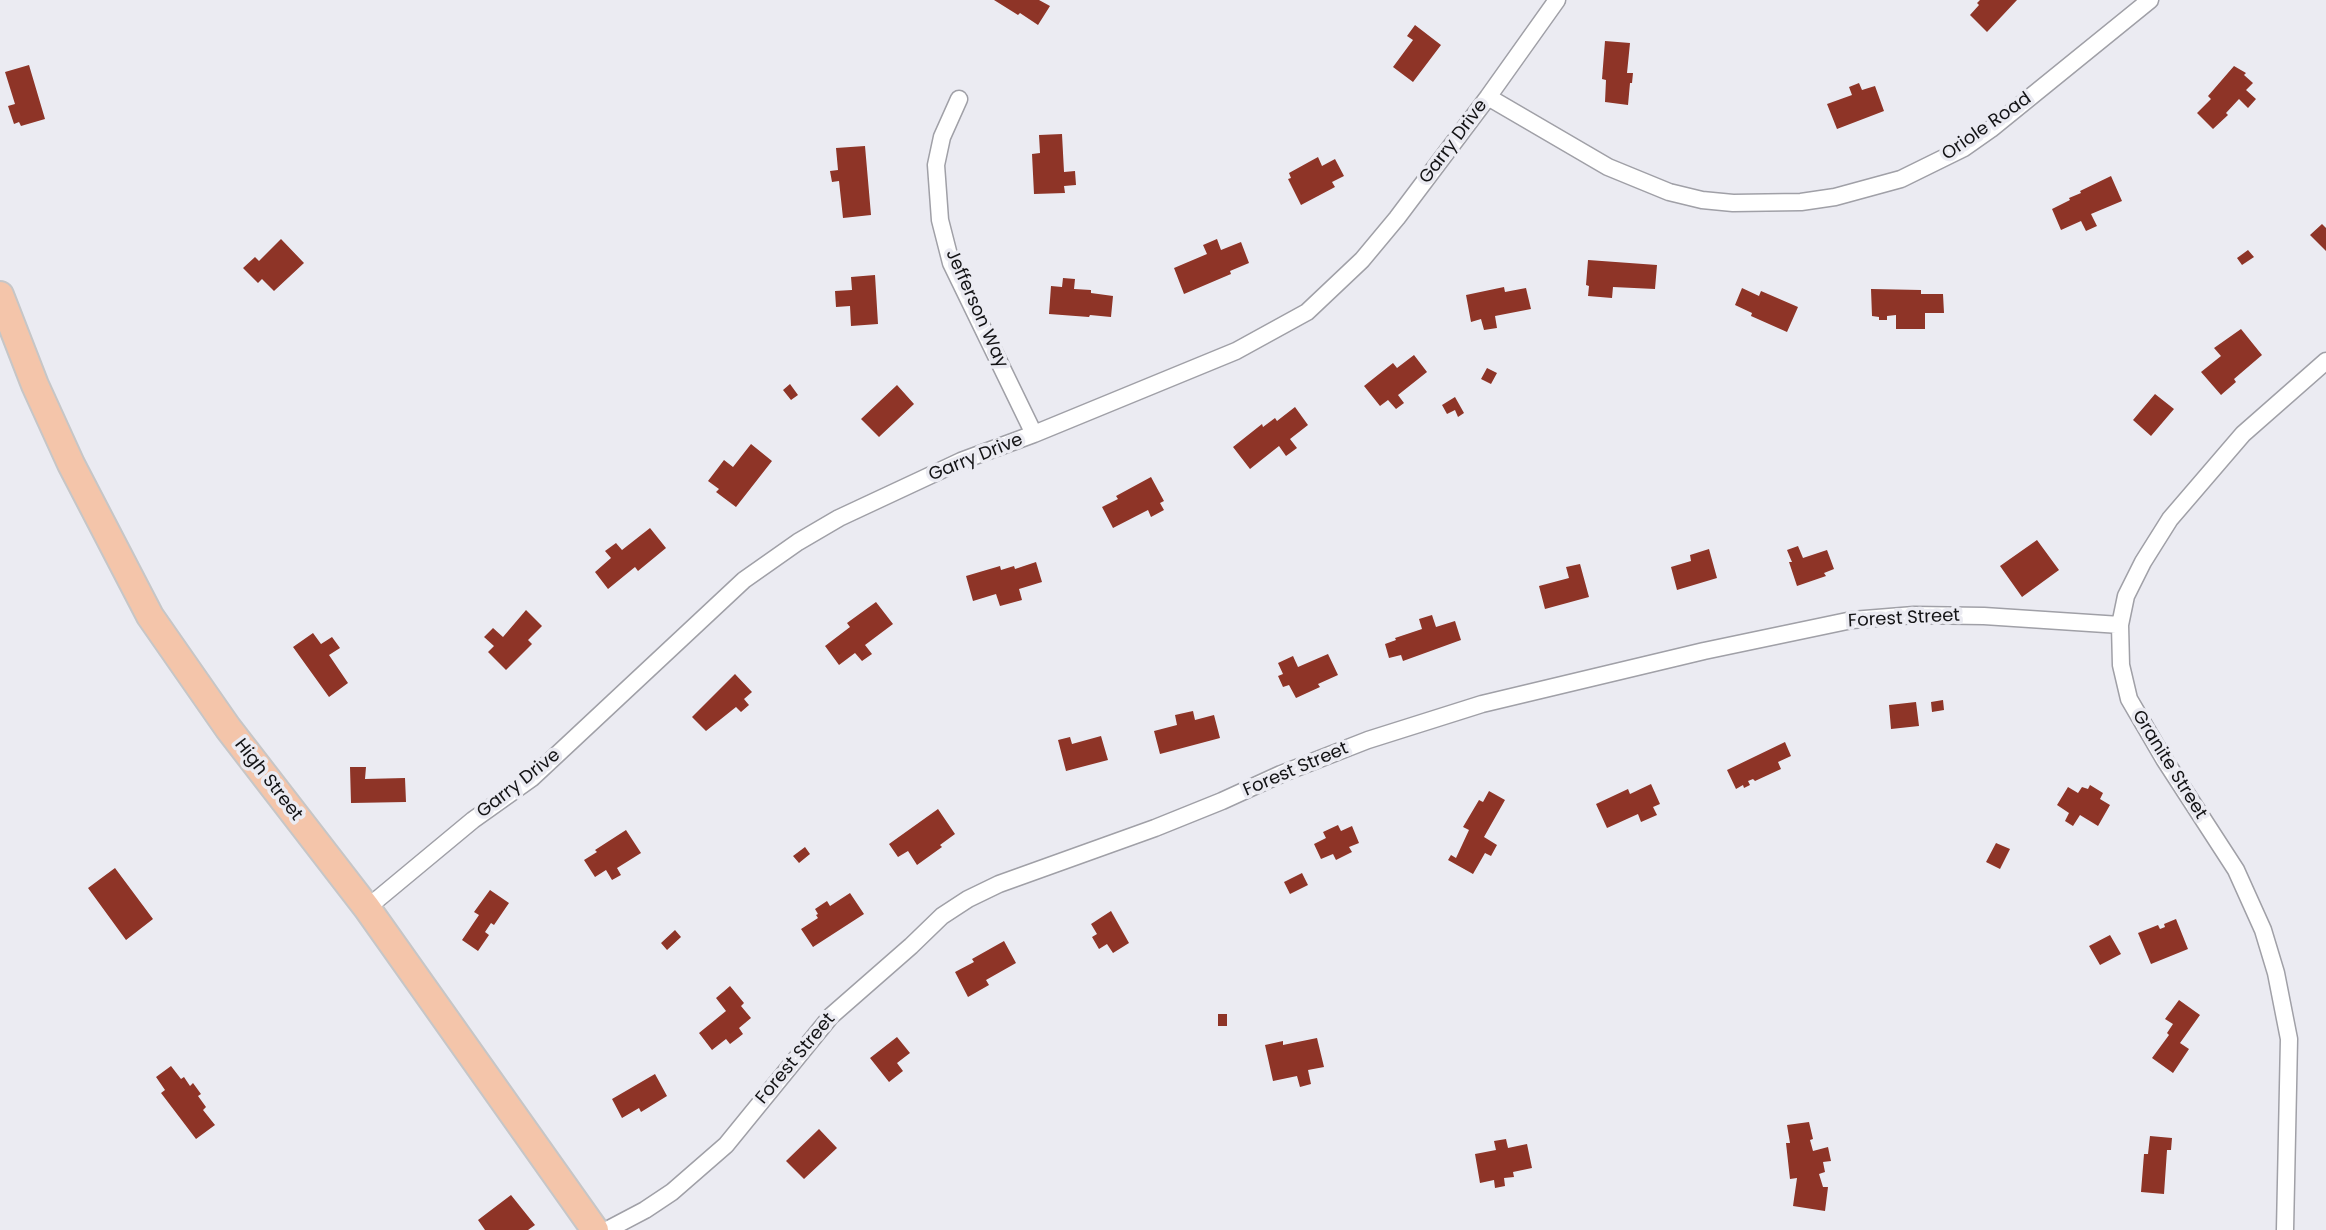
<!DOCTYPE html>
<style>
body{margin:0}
canvas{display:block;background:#ebebf2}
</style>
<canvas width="2326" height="1230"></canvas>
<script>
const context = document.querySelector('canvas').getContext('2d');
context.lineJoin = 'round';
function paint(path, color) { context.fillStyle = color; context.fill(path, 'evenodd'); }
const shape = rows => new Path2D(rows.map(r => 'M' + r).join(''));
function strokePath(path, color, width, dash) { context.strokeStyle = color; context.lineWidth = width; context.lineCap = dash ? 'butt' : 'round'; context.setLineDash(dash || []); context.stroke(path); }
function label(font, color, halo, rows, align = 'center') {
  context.font = font + ' Poppins,sans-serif'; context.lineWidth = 7; context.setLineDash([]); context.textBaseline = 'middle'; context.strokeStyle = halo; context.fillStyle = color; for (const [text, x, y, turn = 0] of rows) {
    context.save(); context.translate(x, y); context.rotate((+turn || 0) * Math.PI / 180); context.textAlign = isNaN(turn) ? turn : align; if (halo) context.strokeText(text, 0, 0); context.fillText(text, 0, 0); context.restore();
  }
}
paint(shape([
 [994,0,1039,0,1050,6,1038,25,1020,13,1018,15],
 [1980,0,2017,0,1987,32,1970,15,1979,5,1977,3],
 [1415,25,1441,45,1413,82,1393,67,1413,40,1407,36],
 [1605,41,1630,43,1627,73,1633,73,1632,83,1630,83,1628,105,1605,102,1606,80,1602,79],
 [29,65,45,119,21,126,19,122,14,124,8,106,15,104,5,72],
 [2234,66,2246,73,2244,75,2253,83,2246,90,2256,99,2248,108,2239,99,2226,113,2228,115,2213,129,2197,113,2211,99,2208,96],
 [1859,83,1862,90,1875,86,1884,111,1837,129,1827,104,1852,95,1849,87],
 [1062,134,1064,172,1075,171,1076,185,1064,186,1065,193,1034,194,1032,154,1040,153,1039,135],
 [865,146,871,215,843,218,839,181,832,182,830,171,838,170,836,148],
 [1318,157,1322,166,1335,159,1344,176,1332,182,1335,187,1301,205,1288,179,1291,178,1289,173],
 [2111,176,2122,201,2091,214,2097,226,2086,231,2081,221,2061,230,2052,209,2070,200,2069,198,2081,193,2080,191],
 [2322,224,2326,228,2326,251,2310,235],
 [281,239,304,263,274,291,262,279,258,283,243,268,255,257,259,261],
 [1217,239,1221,250,1241,242,1249,263,1230,271,1231,274,1184,294,1174,268,1207,254,1203,245],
 [2248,250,2254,257,2242,265,2237,258],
 [1588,260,1657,265,1655,289,1613,287,1612,298,1588,296,1589,286,1586,285],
 [875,275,878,324,851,326,850,306,836,307,835,291,852,290,851,277],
 [1063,278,1075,279,1074,289,1091,290,1091,293,1113,296,1111,317,1090,315,1089,317,1049,314,1051,286,1062,287],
 [1504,287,1505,292,1526,288,1531,309,1495,316,1497,328,1484,330,1481,319,1471,322,1466,295],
 [1742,288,1759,296,1761,291,1798,307,1787,332,1751,316,1752,313,1735,305],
 [1871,289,1921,290,1921,294,1943,294,1944,313,1925,313,1925,329,1896,329,1896,315,1887,316,1887,320,1879,320,1879,317,1872,316],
 [2241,329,2262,355,2234,379,2236,382,2221,395,2201,372,2221,356,2214,348],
 [1414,355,1427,372,1398,395,1404,403,1396,409,1388,400,1380,406,1364,386,1393,363,1397,368],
 [1487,368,1497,373,1491,384,1481,379],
 [790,384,798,395,791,400,783,390],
 [897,385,914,404,879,437,861,419],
 [2155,394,2174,409,2151,436,2133,420],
 [1455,397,1464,413,1458,417,1455,410,1447,414,1442,405],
 [1295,407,1308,425,1290,439,1297,448,1286,456,1279,446,1250,469,1233,447,1262,424,1263,427,1275,418,1277,421],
 [751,444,772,461,736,507,716,492,719,489,708,481,724,460,733,467],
 [1151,477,1164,501,1160,503,1164,510,1151,517,1148,510,1113,528,1102,507,1118,499,1116,496],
 [650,528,666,548,638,571,635,567,608,589,595,572,611,558,605,551,616,543,622,550],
 [2037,540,2059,570,2022,597,2000,566],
 [1798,546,1803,558,1827,550,1834,569,1824,573,1826,576,1797,586,1789,562,1792,562,1787,550],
 [1709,549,1717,578,1677,590,1671,567,1691,561,1690,555],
 [1036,562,1042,582,1019,589,1022,600,1000,606,996,594,973,601,966,576,1000,566,1001,570,1014,566,1015,569],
 [1580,564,1589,597,1545,609,1539,586,1569,578,1566,567],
 [876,602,893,624,865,645,872,654,862,661,855,653,839,665,825,646,850,627,847,623],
 [526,610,542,626,528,640,532,644,506,670,488,652,494,646,484,637,493,628,503,637],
 [1432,615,1436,627,1455,621,1461,640,1403,661,1401,655,1389,658,1385,644,1396,640,1395,638,1422,629,1419,619],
 [313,633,321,644,332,637,340,648,329,655,348,683,329,697,293,647],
 [1328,654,1338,675,1318,684,1320,687,1296,698,1289,685,1283,687,1278,676,1283,674,1278,663,1293,656,1298,667],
 [735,674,752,692,744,699,749,705,741,712,736,707,706,731,692,717],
 [1943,700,1944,710,1932,712,1931,702],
 [1916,702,1919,726,1891,729,1889,705],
 [1193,711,1195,720,1214,715,1220,738,1160,754,1154,731,1177,725,1175,715],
 [1101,736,1108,760,1066,771,1058,740,1070,737,1072,744],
 [1785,742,1791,756,1778,762,1781,769,1755,781,1753,779,1748,781,1750,785,1744,788,1743,785,1736,789,1727,770],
 [350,767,366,767,365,779,405,778,406,802,351,803],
 [1651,784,1660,804,1653,807,1657,815,1641,822,1638,814,1607,828,1596,804,1628,789,1630,794],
 [2090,785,2103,793,2100,799,2110,805,2098,826,2080,815,2073,826,2065,821,2069,813,2057,805,2068,787,2078,793,2082,787,2088,789],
 [1489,791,1505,800,1484,837,1497,845,1491,856,1485,853,1473,874,1448,860,1451,855,1456,858,1469,830,1463,827,1479,800,1483,802],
 [938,809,955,834,940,845,942,847,917,865,908,851,898,857,889,844],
 [1338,825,1341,831,1352,826,1359,843,1349,847,1352,852,1336,860,1333,854,1321,859,1314,844,1326,838,1323,832],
 [626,830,641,853,617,868,621,875,612,880,606,870,595,877,584,860,597,852,595,850],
 [1996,843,2010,849,2000,869,1986,862],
 [805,847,810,854,799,863,793,856],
 [115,868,153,919,126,940,88,888],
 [1302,873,1308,885,1290,894,1284,882],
 [490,890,509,903,494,925,491,923,485,932,489,935,478,951,462,940,479,915,474,912],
 [850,893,864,914,813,947,801,929,818,918,816,915,818,914,815,909,827,901,830,906],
 [1111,911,1129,943,1113,953,1107,944,1099,949,1092,937,1097,934,1091,924],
 [2176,919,2188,949,2151,964,2138,933,2158,925,2160,929,2165,927,2164,924],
 [675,930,681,937,667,950,661,943],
 [2110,935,2121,954,2100,965,2089,946],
 [1004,941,1016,963,986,980,989,985,968,997,955,972,974,962,972,959],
 [730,986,744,1003,741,1006,751,1018,739,1028,743,1034,730,1044,726,1039,712,1050,699,1033,726,1011,716,998],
 [2179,1000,2200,1015,2180,1043,2189,1049,2173,1073,2152,1058,2169,1035,2167,1033,2173,1024,2165,1019],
 [1218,1014,1227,1014,1227,1026,1218,1026],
 [897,1037,910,1053,897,1063,903,1071,889,1082,870,1058],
 [1317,1038,1324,1067,1308,1070,1311,1084,1300,1087,1297,1076,1273,1081,1265,1045,1283,1041,1283,1045],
 [171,1066,181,1079,184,1077,190,1086,193,1083,201,1094,198,1096,206,1107,203,1110,215,1125,196,1139,161,1093,165,1090,156,1077],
 [655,1074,667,1096,641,1112,639,1108,622,1118,612,1099],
 [1809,1122,1813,1139,1810,1140,1813,1151,1828,1147,1831,1161,1823,1162,1825,1172,1819,1174,1823,1187,1828,1187,1825,1211,1793,1206,1797,1178,1790,1179,1786,1143,1790,1143,1787,1125],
 [819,1129,837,1148,804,1179,786,1161],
 [2150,1136,2172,1138,2171,1150,2167,1150,2164,1194,2141,1192,2144,1154,2148,1154],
 [1506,1139,1508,1148,1527,1144,1532,1168,1513,1172,1514,1177,1504,1178,1505,1186,1495,1188,1494,1180,1480,1183,1475,1154,1496,1150,1494,1141],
 [511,1195,535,1225,528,1230,485,1230,478,1220]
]), '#8e3427');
const minor = shape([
 [1488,97,1608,167,1669,192,1702,200,1733,203,1801,202,1835,197,1901,179,1964,148,1991,129,2150,0],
 [959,99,942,137,936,165,940,220,951,263,1034,434],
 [367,908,473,820,532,778,744,580,798,542,839,518,961,461,1034,434,1236,351,1307,312,1362,260,1397,218,1488,97,1557,0],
 [607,1230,645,1210,672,1192,726,1145,831,1016,911,946,942,916,968,899,999,884,1155,828,1222,801,1281,774,1368,740,1482,704,1704,651,1852,620,1914,615,1984,616,2120,625],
 [2285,1230,2289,1039,2276,973,2263,930,2236,870,2164,759,2129,699,2121,665,2120,625,2126,596,2143,562,2170,519,2243,434,2326,361]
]);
const primary = shape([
 [0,295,35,385,71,464,150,616,228,728,367,908,595,1230]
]);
strokePath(minor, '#a0a0a7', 19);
strokePath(primary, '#c6c6c7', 30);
strokePath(minor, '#fff', 16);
strokePath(primary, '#f4c5aa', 26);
label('18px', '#131315', '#ebebf2', [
 ["Oriole Road",1987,127,-35],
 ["Garry Drive",1454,142,-53],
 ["Jefferson Way",976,309,66],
 ["Garry Drive",976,458,-22],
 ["Forest Street",1904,619,-3],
 ["Granite Street",2169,765,58],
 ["Forest Street",1296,770,-23],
 ["High Street",268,780,52],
 ["Garry Drive",519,784,-38],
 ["Forest Street",796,1059,-50]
]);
</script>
